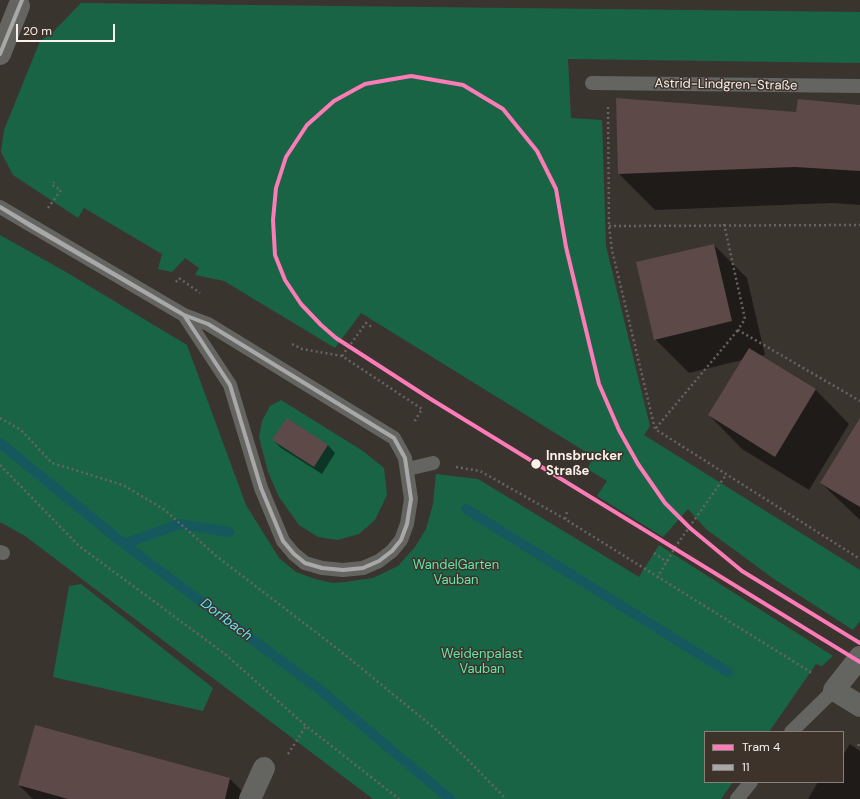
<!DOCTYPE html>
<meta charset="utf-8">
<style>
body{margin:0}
#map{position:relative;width:860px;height:799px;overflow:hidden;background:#3a342f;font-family:"DM Sans",sans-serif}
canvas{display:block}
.legend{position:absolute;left:704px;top:731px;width:140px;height:52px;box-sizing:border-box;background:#3e332b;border:1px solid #887f78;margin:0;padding:5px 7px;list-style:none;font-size:12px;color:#f8f1ec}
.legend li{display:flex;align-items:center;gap:8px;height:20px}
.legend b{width:20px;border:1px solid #887f78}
.scale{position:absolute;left:16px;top:24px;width:99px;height:18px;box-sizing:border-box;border:2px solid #f8f1ec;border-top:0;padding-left:5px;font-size:12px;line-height:14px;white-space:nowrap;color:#f8f1ec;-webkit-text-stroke:3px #3e332b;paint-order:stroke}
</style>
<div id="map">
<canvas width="860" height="799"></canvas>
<ul class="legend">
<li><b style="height:5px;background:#fd7bb6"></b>Tram 4</li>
<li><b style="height:5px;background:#a9a8a8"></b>11</li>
</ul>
<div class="scale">20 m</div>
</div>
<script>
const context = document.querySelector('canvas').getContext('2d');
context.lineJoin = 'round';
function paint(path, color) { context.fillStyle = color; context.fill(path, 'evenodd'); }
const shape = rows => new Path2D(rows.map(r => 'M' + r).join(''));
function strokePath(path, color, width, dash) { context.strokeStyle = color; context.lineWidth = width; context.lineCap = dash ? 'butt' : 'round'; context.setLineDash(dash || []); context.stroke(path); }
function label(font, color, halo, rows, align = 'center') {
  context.font = font + ' "DM Sans",sans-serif'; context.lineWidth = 3; context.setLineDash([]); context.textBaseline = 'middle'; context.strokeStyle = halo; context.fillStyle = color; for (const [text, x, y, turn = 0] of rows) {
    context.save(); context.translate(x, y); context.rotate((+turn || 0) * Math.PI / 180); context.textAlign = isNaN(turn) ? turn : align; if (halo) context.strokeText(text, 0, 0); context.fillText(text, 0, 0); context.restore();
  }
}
paint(shape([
 [81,3,860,12,860,63,568,59,571,118,602,120,606,246,650,426,644,435,860,570,860,621,853,630,774,579,706,529,688,509,663,537,597,496,607,481,587,469,594,457,361,313,335,348,224,281,195,275,199,268,185,258,172,272,158,269,162,254,84,208,78,218,13,175,1,152,4,130,40,41,52,33],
 [0,235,66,272,187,345,246,505,279,558,296,572,315,579,333,583,345,582,373,578,398,566,415,547,426,529,433,504,436,474,478,479,639,577,659,545,833,656,822,666,816,664,769,732,705,732,705,782,733,782,721,799,373,799,25,536,0,522],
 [281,400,363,451,384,468,387,495,375,520,359,534,337,540,318,537,299,525,279,497,268,472,259,437,262,421,270,406],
 [81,584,213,688,203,711,53,677,69,586]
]), '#1a6446');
paint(shape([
 [617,99,797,113,860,106,860,205,832,203,655,210,619,174],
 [714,245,747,278,765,355,760,356,816,390,849,424,809,490,742,449,709,415,742,360,689,373,655,339],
 [860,419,860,520,821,483],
 [273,440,328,445,335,453,322,474,281,448],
 [850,744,860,751,860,799,808,799,818,782,843,782,843,755],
 [230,779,245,794,243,799,33,799,19,785]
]), '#0007');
strokePath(shape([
 [0,443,124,544,319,689,450,799],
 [466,509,728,672],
 [124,544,179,524,229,532]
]), '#15595f', 10);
paint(shape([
 [616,98,796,112,798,99,860,105,860,171,795,167,618,174],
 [714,244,732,321,654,340,636,262],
 [749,348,816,389,775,457,708,415],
 [287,418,328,445,314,467,272,440],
 [860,418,860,507,820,483],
 [35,725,230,778,225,799,68,799,18,785]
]), '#5d4947');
strokePath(shape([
 [608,107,609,226,612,250,655,429,860,559],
 [48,208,61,190,52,185,54,182],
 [724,224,745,319,738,330,860,401],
 [609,226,860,225],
 [176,282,179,278,200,293],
 [292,344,302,349,342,356,422,409,413,424],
 [342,356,366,323,373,328],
 [0,418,21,430,52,463,123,485,165,510,215,555,339,650,433,727,465,757,506,799],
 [656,428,738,330],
 [0,465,79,546,225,654,306,726,399,799],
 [456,467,480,471,565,519,812,673],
 [565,519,567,512],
 [654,553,667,562],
 [657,578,676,546,726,475],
 [858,746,860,742],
 [288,754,306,726]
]), '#676462', 2.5, [2, 3]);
strokePath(shape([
 [592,83,860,86],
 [0,207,184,315,208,324,394,438,405,458,411,499,407,524,401,540,392,551,379,561,363,568,343,570,322,568,305,563,294,554,283,541,261,488,230,385,184,315],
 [408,469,433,463],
 [0,552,3,553],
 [791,732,834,690],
 [737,799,751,782]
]), '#646461', 14);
strokePath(shape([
 [0,54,19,6],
 [860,657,834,690,860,706],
 [250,799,264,768]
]), '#646461', 22);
strokePath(shape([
 [0,54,22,0],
 [0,207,184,315,34,228,0,207],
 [184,315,208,324,394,438,405,458,411,499,407,524,401,540,392,551,379,561,363,568,343,570,322,568,305,563,294,554,283,541,261,488,230,385,184,315]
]), '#a9a8a8', 4);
strokePath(shape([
 [860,643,742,571,690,528,665,503,638,464,619,430,599,384,566,247,556,189,537,151,503,109,463,85,411,76,365,84,334,101,307,125,286,157,276,188,273,220,275,255,285,280,301,304,321,325,336,338,429,398,860,662]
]), '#fd7bb6', 4);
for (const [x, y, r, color] of [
 [536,464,5.5,"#f8f1ec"]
]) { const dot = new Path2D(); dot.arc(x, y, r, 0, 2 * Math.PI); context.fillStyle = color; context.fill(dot); strokePath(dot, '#3e332b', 1.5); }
label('13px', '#f8f1ec', '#3e332b', [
 ["Astrid-Lindgren-Straße",726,85,1]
]);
label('bold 13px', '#f8f1ec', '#3e332b', [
 ["Innsbrucker",546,457],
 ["Straße",546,472]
], 'left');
label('13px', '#61e7ab', '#3e332b', [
 ["WandelGarten",456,566],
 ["Vauban",456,581],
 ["Weidenpalast",482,655],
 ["Vauban",482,670]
]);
label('italic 14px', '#5de3f0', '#3e332b', [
 ["Dorfbach",226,620,37]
]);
</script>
